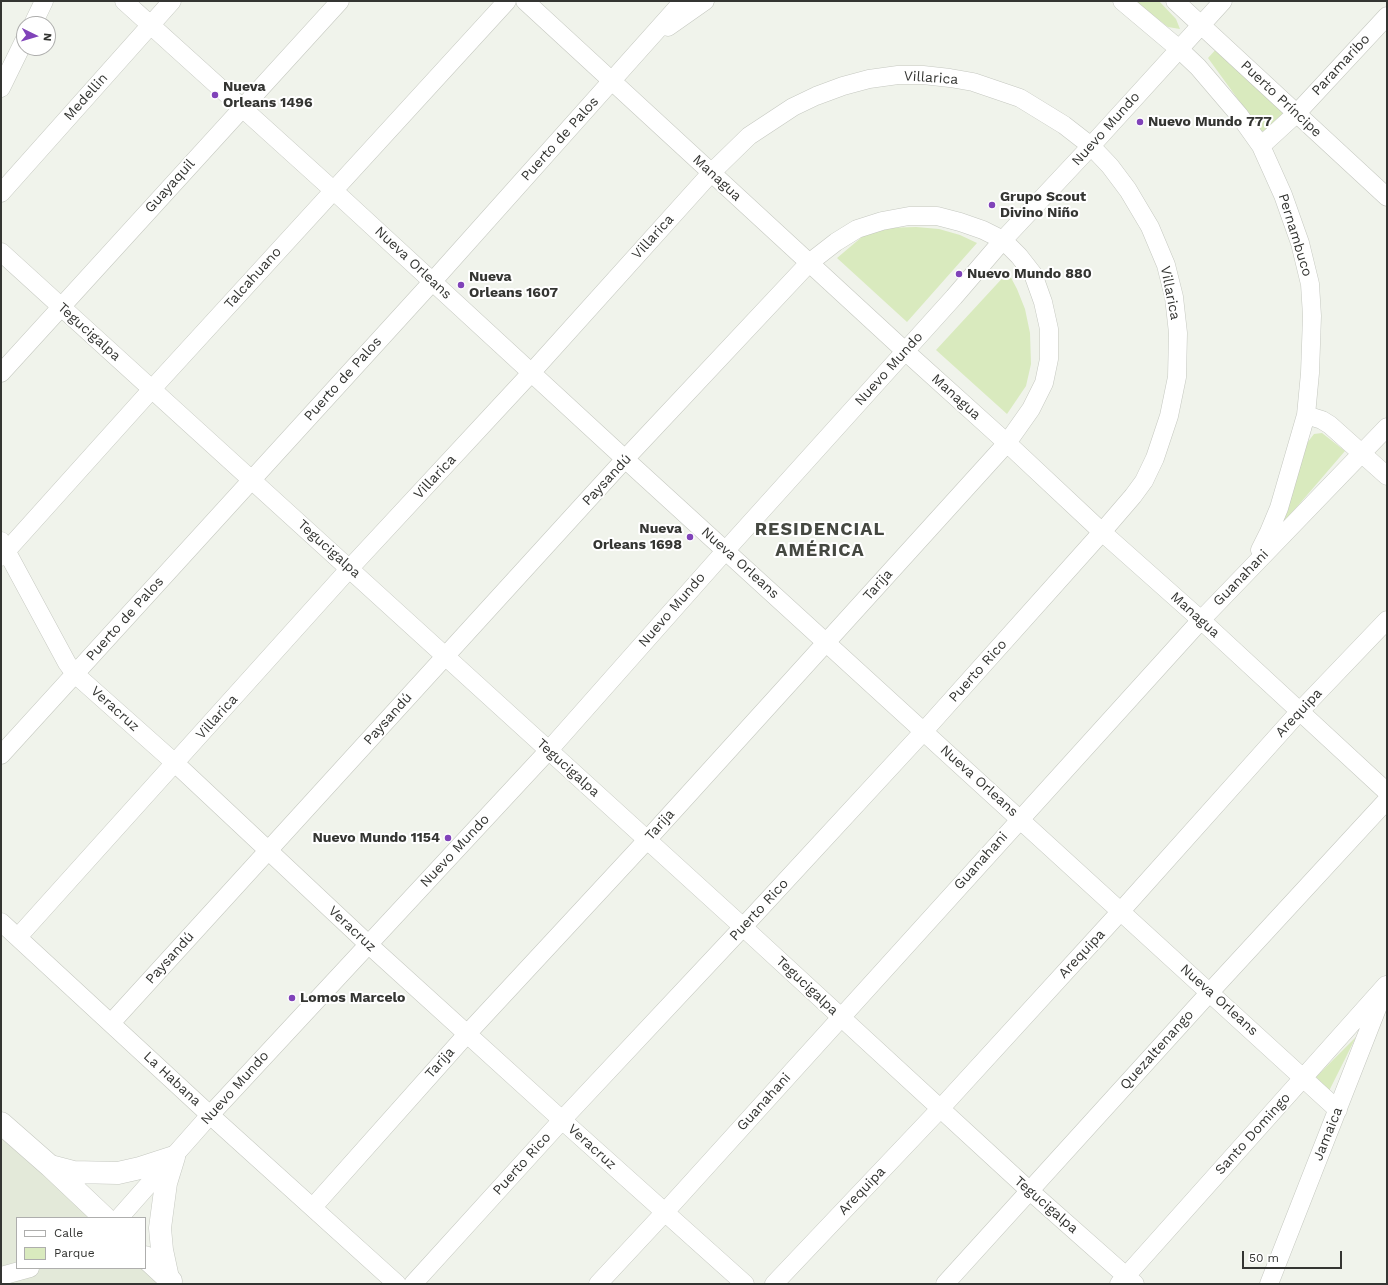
<!DOCTYPE html>
<meta charset="utf-8">
<style>
body{margin:0}
#map{position:relative;width:1388px;height:1285px;overflow:hidden;background:#f0f3eb;font-family:"Work Sans",sans-serif}
canvas{display:block}
.frame{position:absolute;inset:0;border:2px solid #343532;pointer-events:none}
.legend{position:absolute;left:16px;top:1217px;width:130px;height:52px;box-sizing:border-box;background:#fff;border:1px solid #aeaead;margin:0;padding:5px 7px;list-style:none;font-size:12px;color:#343532}
.legend li{display:flex;align-items:center;gap:8px;height:20px}
.legend b{width:20px;border:1px solid #aeaead}
.north{position:absolute;left:16px;top:16px;width:40px;height:40px;box-sizing:border-box;background:#fff;border:1px solid #aeaead;border-radius:50%;rotate:95deg;font-size:11px;font-weight:700;line-height:16px;text-align:center;color:#343532}
.north::after{content:'';display:block;margin:auto;width:14px;height:18px;background:#8043b9;clip-path:polygon(50% 0,100% 100%,50% 72%,0 100%)}
.scale{position:absolute;left:1242px;top:1251px;width:100px;height:18px;box-sizing:border-box;border:2px solid #343532;border-top:0;padding-left:5px;font-size:12px;line-height:14px;white-space:nowrap;color:#343532;-webkit-text-stroke:3px #fff;paint-order:stroke}
</style>
<div id="map">
<canvas width="1388" height="1285"></canvas>
<div class="frame"></div>
<ul class="legend">
<li><b style="height:5px;background:#fff"></b>Calle</li>
<li><b style="height:11px;background:#d9eabe"></b>Parque</li>
</ul>
<div class="north">N</div>
<div class="scale">50 m</div>
</div>
<script>
const context = document.querySelector('canvas').getContext('2d');
context.lineJoin = 'round';
function paint(path, color) { context.fillStyle = color; context.fill(path, 'evenodd'); }
const shape = rows => new Path2D(rows.map(r => 'M' + r).join(''));
function strokePath(path, color, width, dash) { context.strokeStyle = color; context.lineWidth = width; context.lineCap = dash ? 'butt' : 'round'; context.setLineDash(dash || []); context.stroke(path); }
function label(font, color, halo, rows, align = 'center') {
  context.font = font + ' "Work Sans",sans-serif'; context.lineWidth = 4; context.setLineDash([]); context.textBaseline = 'middle'; context.strokeStyle = halo; context.fillStyle = color; for (const [text, x, y, turn = 0] of rows) {
    context.save(); context.translate(x, y); context.rotate((+turn || 0) * Math.PI / 180); context.textAlign = isNaN(turn) ? turn : align; if (halo) context.strokeText(text, 0, 0); context.fillText(text, 0, 0); context.restore();
  }
}
paint(shape([
 [1,1133,90,1218,17,1218,17,1268,142,1268,155,1280,156,1284,1,1284]
]), '#e3e9d9');
paint(shape([
 [1135,1,1159,1,1176,19,1180,29,1168,27],
 [1219,46,1287,111,1267,132,1261,131,1208,58],
 [916,227,939,229,960,235,977,243,907,322,837,258,863,236,885,228],
 [1008,272,1017,289,1025,309,1030,333,1031,364,1026,386,1007,414,936,350],
 [1322,433,1345,451,1283,523,1307,443,1314,434],
 [1356,1037,1329,1091,1316,1077]
]), '#d9eabe');
const minor = shape([
 [124,1,333,190,625,459,1338,1110],
 [525,1,905,351,1007,443,1102,532,1201,620,1387,792],
 [1122,1,1179,49,1198,67,1239,115,1261,146,1283,195,1300,243,1310,284,1312,316,1310,373,1306,415,1279,508,1269,532,1260,550],
 [1175,1,1387,197],
 [33,24,44,1],
 [668,27,705,1],
 [1,88,24,41],
 [1261,146,1297,113,1387,16],
 [1,193,172,1],
 [1,252,743,927,1030,1191,1135,1284],
 [1,373,340,1],
 [1306,415,1322,420,1330,425,1387,476],
 [1,541,67,663,75,674,175,763,368,944,562,1120,745,1284],
 [1,557,152,389,507,1],
 [1,755,433,281,683,1],
 [1,922,210,1115,397,1284],
 [18,937,350,568,531,373,711,173,749,136,793,107,816,96,843,86,869,79,898,75,923,75,950,78,973,82,1020,98,1064,125,1091,146,1110,166,1128,190,1150,227,1166,265,1174,297,1178,333,1177,377,1169,416,1155,458,1144,481,1133,496,1102,532,924,731,743,927,562,1120,413,1284],
 [111,1023,625,459,809,263,836,242,857,229,882,221,909,216,937,216,960,222,983,230,1003,240,1019,256,1033,274,1043,302,1049,329,1049,359,1044,383,1031,409,1007,443,647,840,467,1034,313,1207],
 [119,1218,210,1115,549,750,726,550,954,297,1003,240,1091,146,1223,1],
 [1,1276,30,1268],
 [598,1284,665,1212,1201,620,1387,427],
 [774,1284,940,1109,1121,911,1299,712,1387,620],
 [945,1284,1210,992,1387,800],
 [1119,1284,1386,985],
 [1269,1284,1382,996]
]);
const major = shape([
 [1,1123,50,1166,105,1218],
 [50,1166,73,1172,118,1173,140,1168,174,1157],
 [145,1257,171,1281],
 [168,1278,162,1250,160,1228,166,1183,174,1157]
]);
strokePath(minor, '#c5c8c0', 19);
strokePath(major, '#c5c8c0', 23);
strokePath(minor, '#fff', 18);
strokePath(major, '#fff', 22);
for (const [x, y, r, color] of [
 [215,95,4,"#8043b9"],
 [1140,122,4,"#8043b9"],
 [992,205,4,"#8043b9"],
 [959,274,4,"#8043b9"],
 [461,285,4,"#8043b9"],
 [690,537,4,"#8043b9"],
 [448,838,4,"#8043b9"],
 [292,998,4,"#8043b9"]
]) { const dot = new Path2D(); dot.arc(x, y, r, 0, 2 * Math.PI); context.fillStyle = color; context.fill(dot); strokePath(dot, '#fff', 1.5); }
label('14px', '#343532', '#fff', [
 ["Paramaribo",1341,65,-47],
 ["Villarica",931,78,4],
 ["Medellin",86,97,-48],
 ["Puerto Príncipe",1281,99,43],
 ["Nuevo Mundo",1106,129,-48],
 ["Puerto de Palos",560,139,-48],
 ["Managua",717,178,43],
 ["Guayaquil",170,186,-48],
 ["Pernambuco",1295,235,73],
 ["Villarica",653,237,-48],
 ["Nueva Orleans",413,263,43],
 ["Talcahuano",253,278,-48],
 ["Villarica",1170,293,79],
 ["Tegucigalpa",89,332,42],
 ["Nuevo Mundo",889,369,-48],
 ["Puerto de Palos",343,379,-48],
 ["Managua",956,397,42],
 ["Villarica",435,477,-47],
 ["Paysandú",607,480,-47],
 ["Tegucigalpa",329,549,42],
 ["Nueva Orleans",740,563,42],
 ["Guanahani",1241,578,-46],
 ["Tarija",878,585,-48],
 ["Nuevo Mundo",672,610,-49],
 ["Managua",1195,615,42],
 ["Puerto de Palos",125,619,-48],
 ["Puerto Rico",978,671,-48],
 ["Veracruz",115,709,42],
 ["Arequipa",1299,713,-47],
 ["Villarica",217,717,-48],
 ["Paysandú",388,719,-48],
 ["Tegucigalpa",568,768,42],
 ["Nueva Orleans",979,781,42],
 ["Tarija",660,825,-48],
 ["Nuevo Mundo",455,851,-47],
 ["Guanahani",981,861,-48],
 ["Puerto Rico",759,910,-47],
 ["Veracruz",352,929,43],
 ["Arequipa",1082,954,-47],
 ["Paysandú",170,958,-48],
 ["Tegucigalpa",807,986,43],
 ["Nueva Orleans",1219,1000,42],
 ["Quezaltenango",1157,1050,-48],
 ["Tarija",440,1063,-48],
 ["La Habana",172,1079,43],
 ["Nuevo Mundo",235,1088,-48],
 ["Guanahani",764,1102,-48],
 ["Santo Domingo",1253,1134,-48],
 ["Jamaica",1328,1134,-68],
 ["Veracruz",592,1147,42],
 ["Puerto Rico",522,1164,-48],
 ["Arequipa",862,1191,-46],
 ["Tegucigalpa",1046,1205,41]
]);
label('bold 14px', '#343532', '#fff', [
 ["Nueva",223,87],
 ["Orleans 1496",223,103],
 ["Nuevo Mundo 777",1148,122],
 ["Grupo Scout",1000,197],
 ["Divino Niño",1000,213],
 ["Nuevo Mundo 880",967,274],
 ["Nueva",469,277],
 ["Orleans 1607",469,293],
 ["Nueva",682,529,"right"],
 ["Orleans 1698",682,545,"right"],
 ["Nuevo Mundo 1154",440,838,"right"],
 ["Lomos Marcelo",300,998]
], 'left');
context.letterSpacing = '1px';
label('bold 18px', '#454841', '#fff', [
 ["RESIDENCIAL",820,530],
 ["AMÉRICA",820,551]
]);
context.letterSpacing = '0px';
</script>
